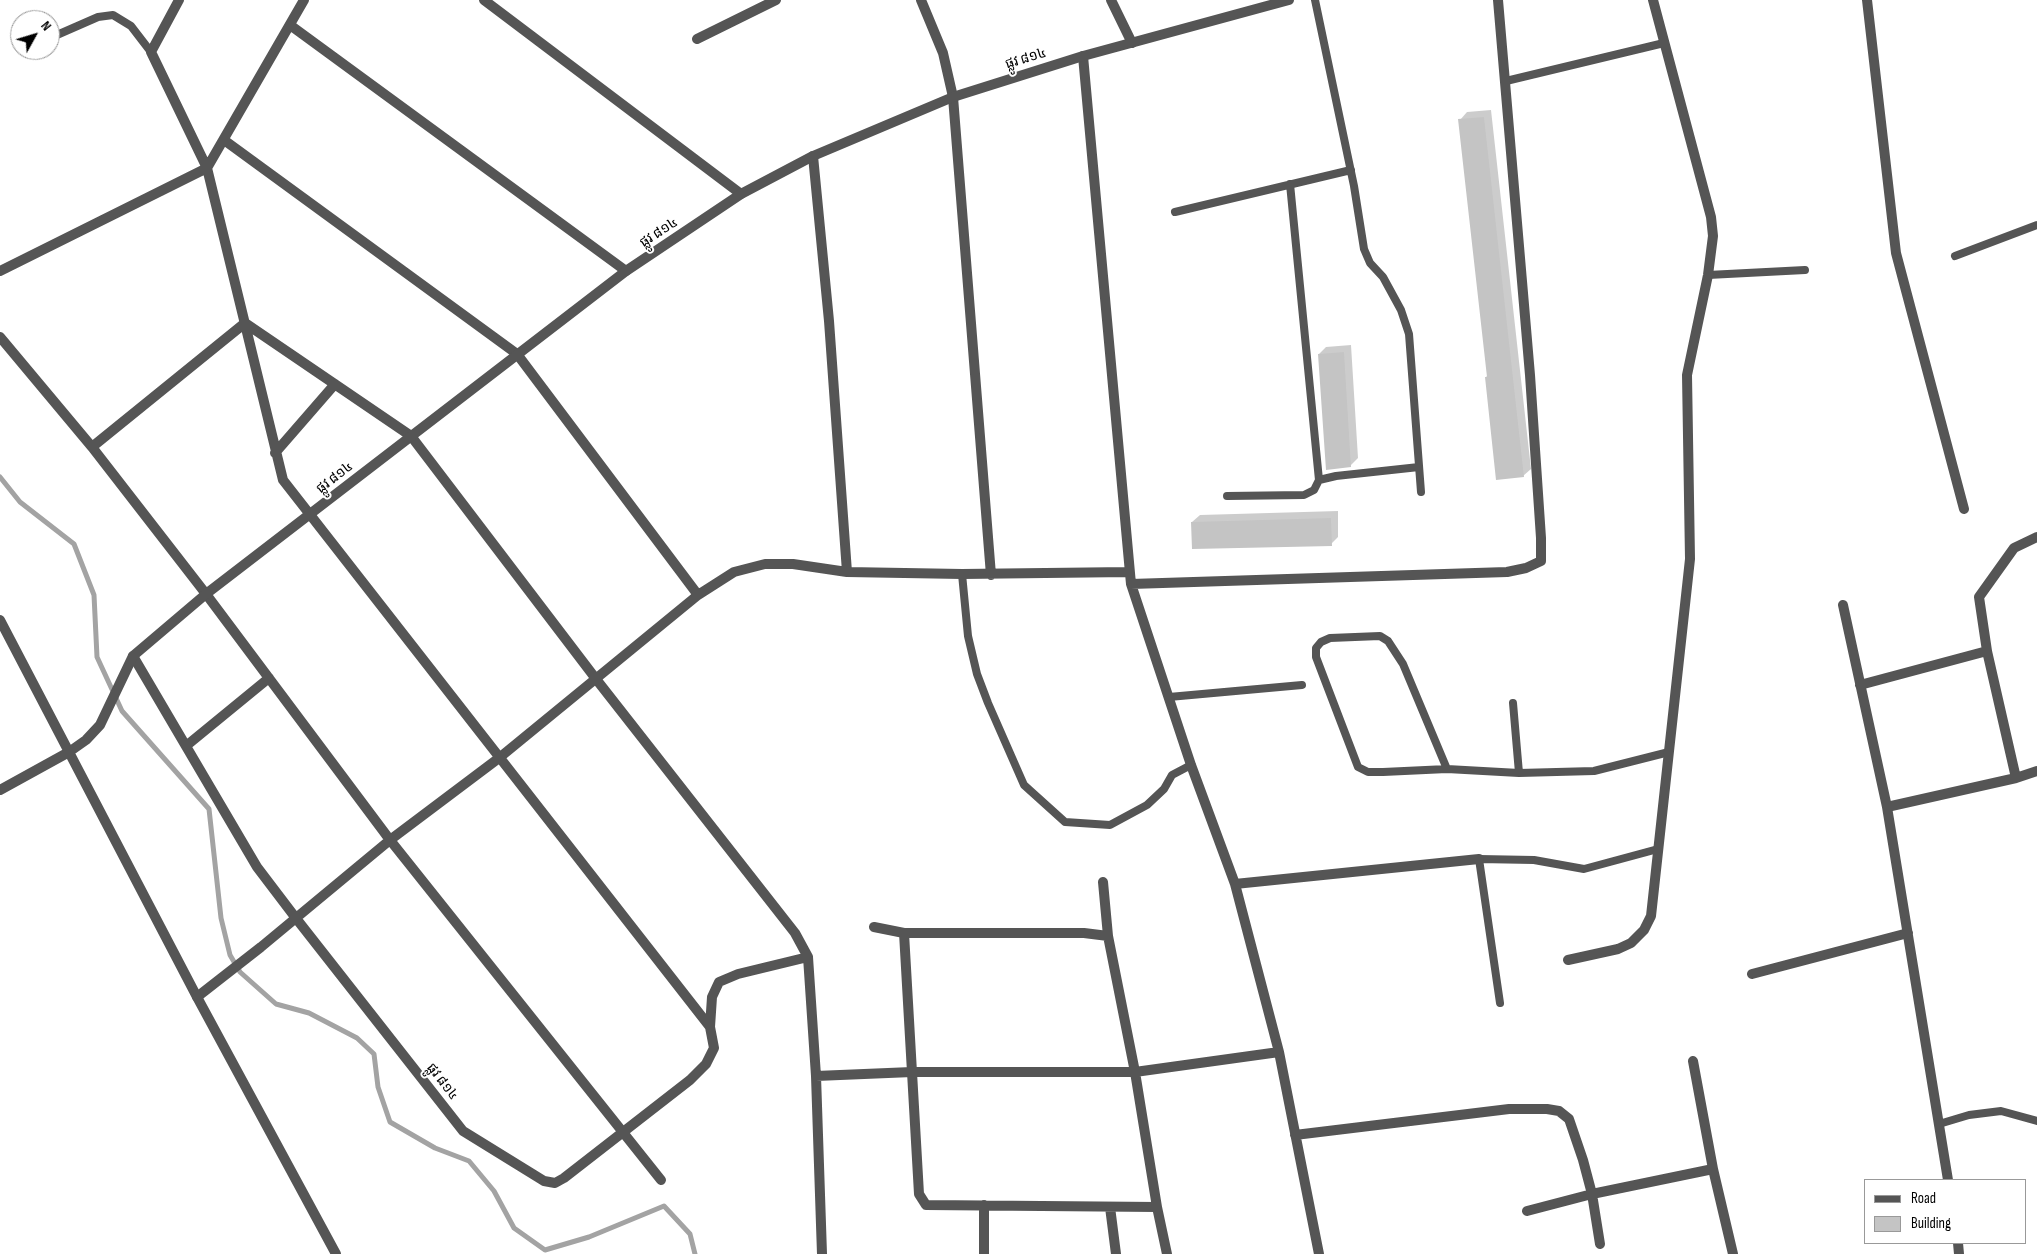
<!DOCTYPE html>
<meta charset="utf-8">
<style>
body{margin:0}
#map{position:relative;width:2037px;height:1254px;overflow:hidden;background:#fff;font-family:"Sofia Sans Condensed",sans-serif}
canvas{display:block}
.legend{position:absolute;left:1864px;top:1179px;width:162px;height:65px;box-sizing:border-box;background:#fff;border:1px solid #999;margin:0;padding:6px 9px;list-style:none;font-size:15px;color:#000}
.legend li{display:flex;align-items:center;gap:10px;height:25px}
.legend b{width:25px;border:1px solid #999}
.north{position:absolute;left:10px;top:10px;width:50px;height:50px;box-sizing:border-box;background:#fff;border:1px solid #999;border-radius:50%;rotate:51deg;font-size:14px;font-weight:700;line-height:20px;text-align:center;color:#000}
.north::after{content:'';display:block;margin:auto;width:18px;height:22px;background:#000;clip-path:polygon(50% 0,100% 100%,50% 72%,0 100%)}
</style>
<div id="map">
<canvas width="2037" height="1254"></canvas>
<ul class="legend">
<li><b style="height:6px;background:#555"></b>Road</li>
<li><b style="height:14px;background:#c4c4c4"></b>Building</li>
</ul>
<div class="north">N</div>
</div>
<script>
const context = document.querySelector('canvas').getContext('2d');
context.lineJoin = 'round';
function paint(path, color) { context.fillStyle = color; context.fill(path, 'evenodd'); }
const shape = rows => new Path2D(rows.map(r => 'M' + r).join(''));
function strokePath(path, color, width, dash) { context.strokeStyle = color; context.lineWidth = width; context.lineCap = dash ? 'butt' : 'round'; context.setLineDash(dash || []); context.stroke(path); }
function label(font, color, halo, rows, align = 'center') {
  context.font = font + ' "Sofia Sans Condensed","Noto Sans Khmer",sans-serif'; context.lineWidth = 4; context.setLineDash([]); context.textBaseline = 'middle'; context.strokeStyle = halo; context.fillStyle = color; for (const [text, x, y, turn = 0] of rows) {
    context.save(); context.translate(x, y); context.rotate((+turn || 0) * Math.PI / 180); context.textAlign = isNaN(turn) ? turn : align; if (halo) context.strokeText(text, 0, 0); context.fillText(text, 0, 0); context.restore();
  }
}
paint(shape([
 [1491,110,1531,469,1523,476,1486,377,1488,375,1460,120,1467,112],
 [1351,345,1358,458,1350,466,1319,354,1326,347],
 [1338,511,1338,537,1331,544,1192,522,1200,515]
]), '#0003');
strokePath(shape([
 [0,477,20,502,74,544,94,595,97,657,122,711,209,809,221,918,230,955,240,972,276,1004,309,1013,357,1038,374,1054,378,1087,390,1122,435,1148,469,1161,494,1191,514,1228,545,1250,589,1237,664,1206,690,1234,695,1254]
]), '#a3a3a3', 5);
paint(shape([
 [1484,117,1524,477,1496,480,1485,377,1487,377,1458,119],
 [1344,352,1351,467,1326,470,1318,354],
 [1331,518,1332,546,1192,549,1191,522]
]), '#c4c4c4');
strokePath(shape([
 [1315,0,1354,186,1364,249,1370,263,1383,277,1401,310,1409,334,1421,492],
 [50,38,98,17,113,15,131,26,151,52],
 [1506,81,1664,43],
 [1290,184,1319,480,1336,476,1419,467],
 [1175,212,1351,170],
 [1955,256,2037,225],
 [1708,275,1805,270],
 [1227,496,1304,495,1314,490,1319,480],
 [962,574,968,636,977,674,988,703,1024,785,1065,822,1110,825,1147,805,1164,789,1172,775,1191,765],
 [1169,697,1302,685],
 [1513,703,1519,773],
 [1447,769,1383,772,1368,772,1358,767,1316,657,1316,648,1321,642,1330,638,1380,636,1388,641,1403,664,1447,769,1519,773,1594,771,1669,752],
 [1500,1003,1479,859,1534,860,1584,869,1658,849],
 [1939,1124,1969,1115,2001,1111,2037,1121]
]), '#555', 8);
strokePath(shape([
 [304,0,207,168,283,480,710,1027],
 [484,0,741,194],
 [921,0,943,53,953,97,991,575],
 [1111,0,1132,43],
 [1867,0,1896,253,1964,509],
 [290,25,626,271],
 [697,39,776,0],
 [1083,56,1131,584,1191,765,1235,884,1279,1052,1319,1254],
 [224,140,517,354,698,595],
 [813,156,829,321,847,572],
 [0,271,207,168,151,52,179,0],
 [0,337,92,447,206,594,390,840,661,1180],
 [92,447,245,323,411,436,596,679,795,933,808,957,816,1076,822,1254],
 [275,453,335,384],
 [1131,584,1507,572,1526,568,1541,561,1541,538,1530,375,1498,0],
 [1843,605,1887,807,1948,1180],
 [1987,651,2016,778],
 [133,656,257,867,295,917,463,1131,544,1181,555,1183,564,1178,690,1080,706,1064,714,1048,710,1027,712,997,719,982,738,974,808,957],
 [1860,685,1987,651,1979,597,2014,548,2037,537],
 [186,746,269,678],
 [1887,807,2016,778,2037,771],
 [1103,882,1108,936,1135,1072,1157,1207,1167,1254],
 [1235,884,1479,859],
 [874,927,904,933,1084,933,1108,936],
 [904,933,919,1194,926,1205,1157,1207],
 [1568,960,1618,949,1631,943,1644,930,1651,916,1690,559,1687,375,1708,275,1713,236,1711,217,1653,0],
 [1752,974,1908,933],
 [197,997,261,947,390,840,499,758,698,595,734,572,765,564,793,564,847,572,962,574,1129,572],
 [816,1076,912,1072,1135,1072,1279,1052],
 [1295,1135,1509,1109,1547,1109,1559,1111,1569,1119,1583,1160,1592,1194,1600,1244],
 [1713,1169,1733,1254],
 [984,1205,984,1254],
 [1110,1207,1116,1254],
 [1527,1211,1592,1194,1713,1169,1693,1061],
 [1958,1243,1959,1254]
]), '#555', 10);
strokePath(shape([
 [0,620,197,997,336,1254],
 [0,790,69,752,86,740,100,725,133,656,206,594,626,271,741,194,813,156,953,97,1083,56,1289,0]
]), '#555', 10);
label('14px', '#000', '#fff', [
 ["ផ្លូវ ៨១៤",1026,59,-17],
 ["ផ្លូវ ៨១៤",659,233,-33],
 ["ផ្លូវ ៨១៤",335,478,-38],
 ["ផ្លូវ ៨១៤",442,1082,52]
]);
</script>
